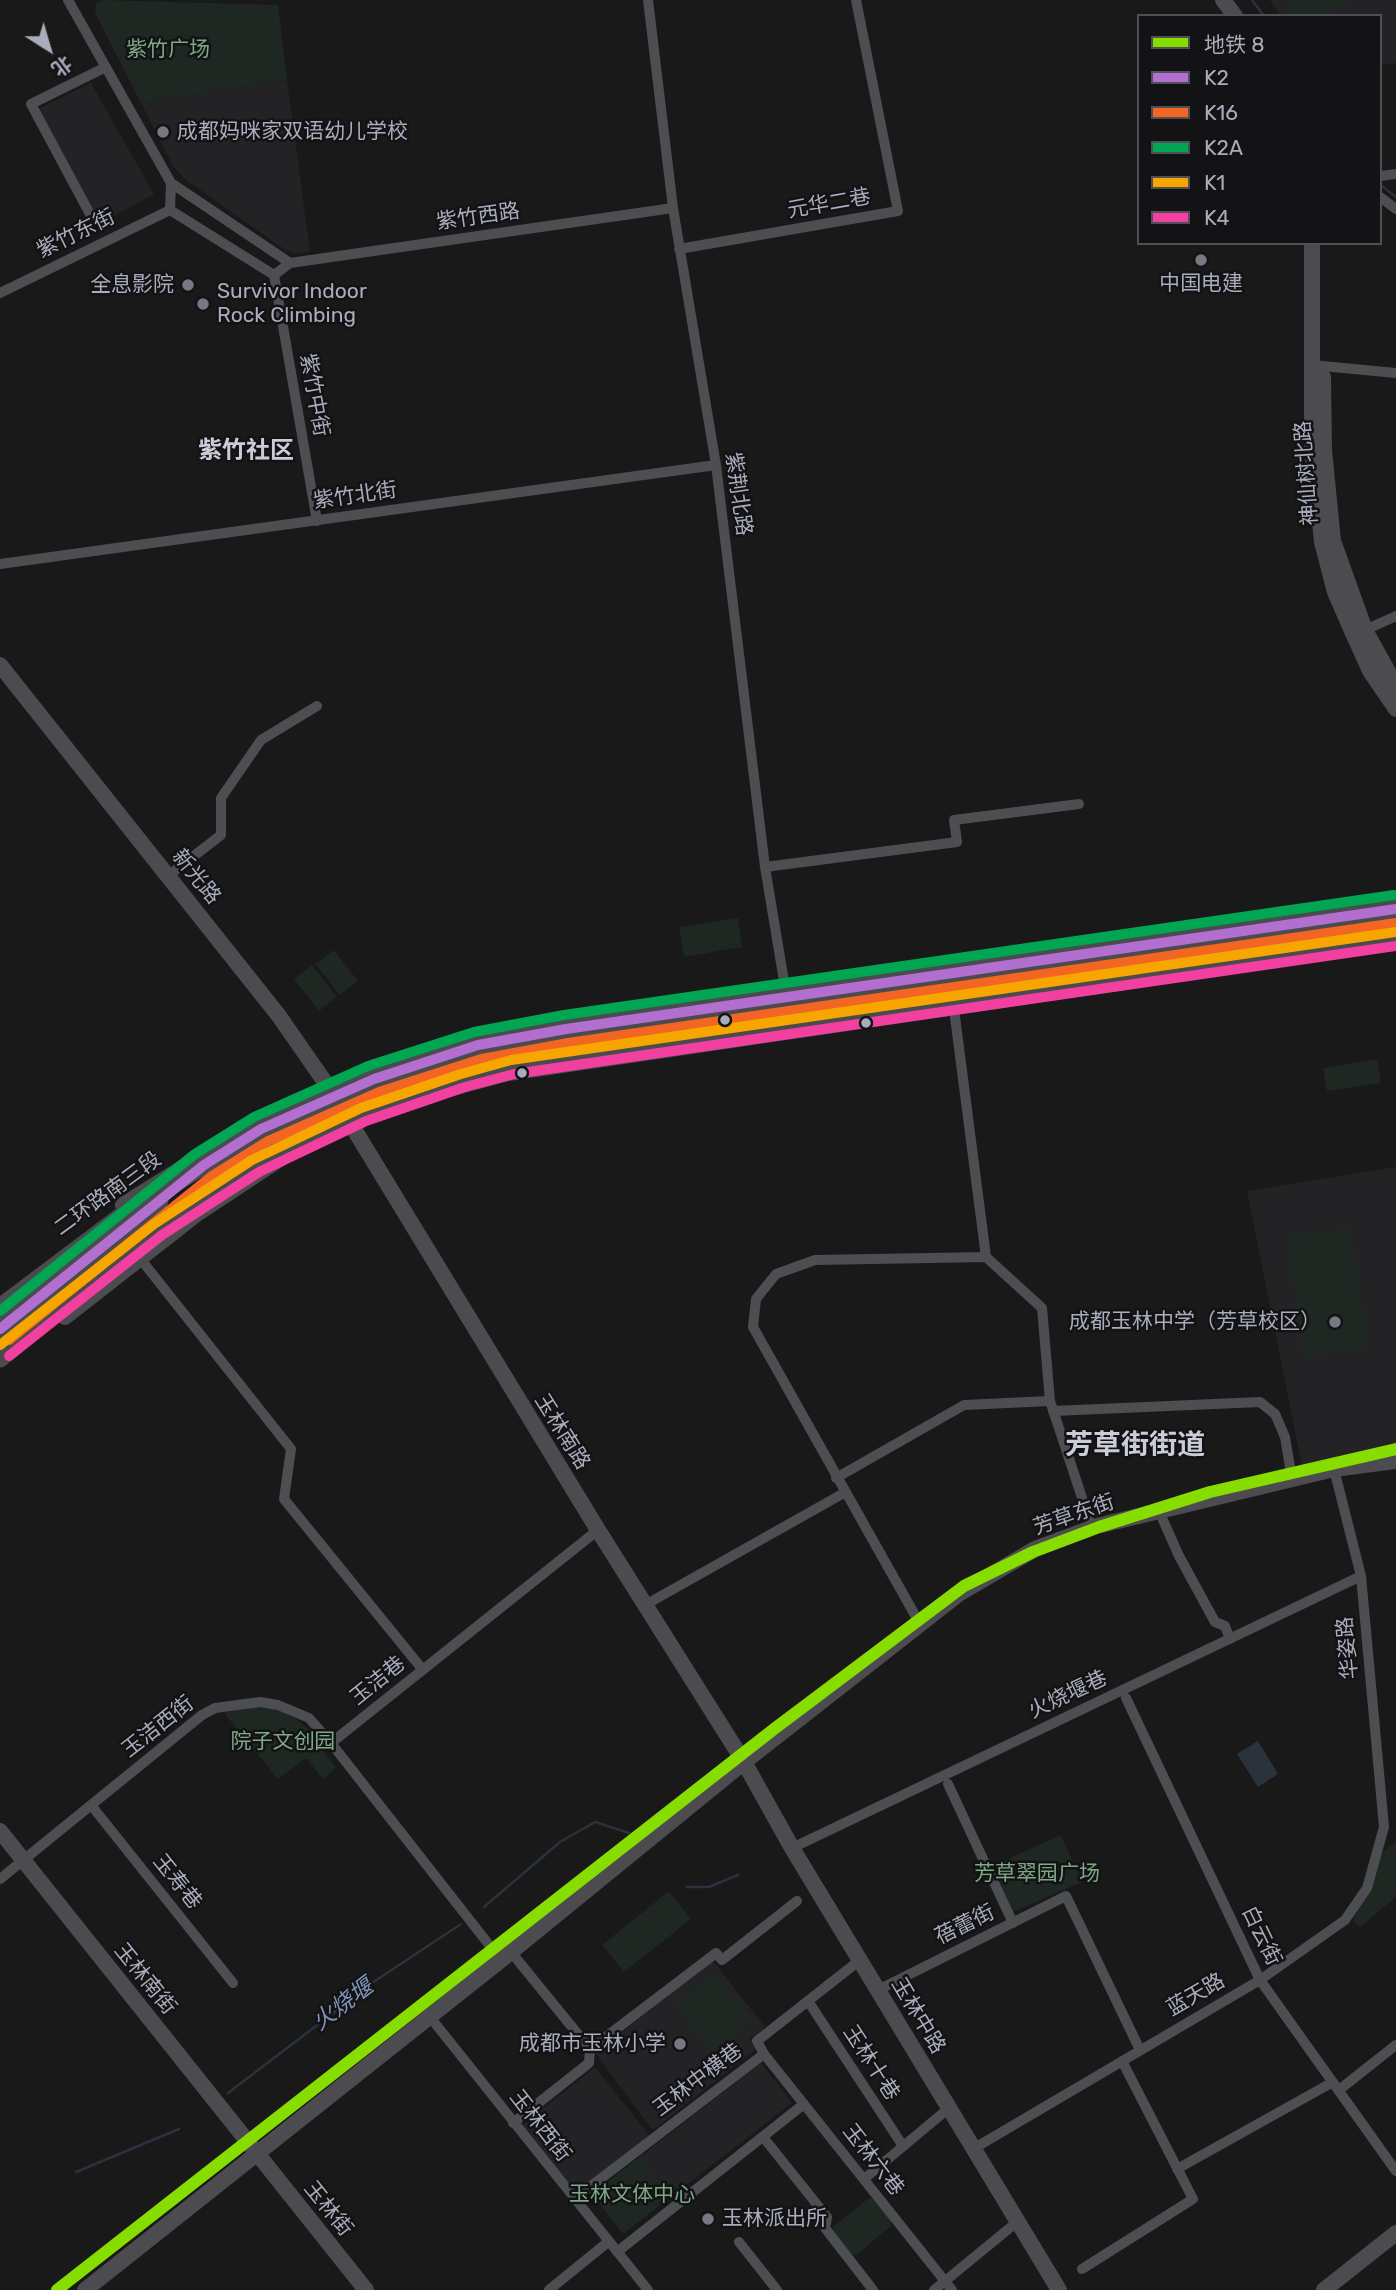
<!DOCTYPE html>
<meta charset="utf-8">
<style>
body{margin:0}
#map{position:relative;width:1396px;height:2290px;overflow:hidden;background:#191919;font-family:Rubik,"Noto Sans SC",sans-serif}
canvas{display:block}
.legend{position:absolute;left:1137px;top:14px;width:245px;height:231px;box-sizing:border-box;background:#131315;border:2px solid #4f5057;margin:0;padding:9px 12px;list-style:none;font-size:21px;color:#a9acbb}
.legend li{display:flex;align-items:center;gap:14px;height:35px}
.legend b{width:35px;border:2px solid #4f5057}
.north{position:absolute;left:14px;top:14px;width:70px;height:70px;-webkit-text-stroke:5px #131315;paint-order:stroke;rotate:143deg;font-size:19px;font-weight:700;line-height:28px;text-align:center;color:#a9acbb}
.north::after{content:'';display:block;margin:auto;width:24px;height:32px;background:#a9acbb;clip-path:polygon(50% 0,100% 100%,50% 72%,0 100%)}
</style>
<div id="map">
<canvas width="1396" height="2290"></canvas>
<ul class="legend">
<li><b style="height:9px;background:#8d0"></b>地铁 8</li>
<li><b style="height:9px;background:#b36fd0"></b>K2</li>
<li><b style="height:9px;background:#f26522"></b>K16</li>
<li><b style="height:9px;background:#00a651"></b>K2A</li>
<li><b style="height:9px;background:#f7a600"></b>K1</li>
<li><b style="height:9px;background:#f240a1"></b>K4</li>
</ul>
<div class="north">北</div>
</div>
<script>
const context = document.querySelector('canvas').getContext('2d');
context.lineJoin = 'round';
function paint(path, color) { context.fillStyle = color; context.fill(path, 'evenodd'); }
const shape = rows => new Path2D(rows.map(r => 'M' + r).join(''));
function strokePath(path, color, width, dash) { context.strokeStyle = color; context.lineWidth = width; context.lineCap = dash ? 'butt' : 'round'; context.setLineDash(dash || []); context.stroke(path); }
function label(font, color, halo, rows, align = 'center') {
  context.font = font + ' Rubik,"Noto Sans SC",sans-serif'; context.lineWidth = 5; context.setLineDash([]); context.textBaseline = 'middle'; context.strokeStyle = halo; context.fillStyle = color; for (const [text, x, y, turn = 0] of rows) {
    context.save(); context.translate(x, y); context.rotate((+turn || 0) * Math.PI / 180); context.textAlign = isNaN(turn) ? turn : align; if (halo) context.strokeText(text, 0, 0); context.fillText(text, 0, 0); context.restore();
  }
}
paint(shape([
 [1270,0,1396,0,1396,63,1380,65,1380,16,1281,16],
 [287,80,310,251,296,254,284,249,186,180,173,166,141,103],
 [91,83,154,194,92,228,30,113],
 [1396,1167,1396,1453,1303,1472,1247,1191],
 [713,1961,765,2027,750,2039,756,2049,653,2130,595,2053],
 [761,2063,792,2103,672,2196,641,2156],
 [595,2067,649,2135,575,2193,521,2126]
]), '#232325');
paint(shape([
 [103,0,278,5,287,80,141,103,95,13,96,4],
 [1285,0,1351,0,1330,16,1296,16],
 [738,918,742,947,684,957,679,927],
 [334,950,358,981,340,995,315,964],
 [312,965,337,997,319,1011,294,979],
 [1377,1059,1381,1083,1327,1091,1323,1068],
 [1352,1227,1368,1349,1302,1358,1287,1236],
 [255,1706,287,1711,307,1728,336,1768,323,1779,306,1758,278,1779,224,1713],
 [1061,1835,1082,1882,1013,1912,993,1866],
 [1396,1841,1396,1897,1360,1927,1353,1921,1382,1853],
 [669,1891,691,1919,624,1972,602,1945],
 [715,1972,752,2021,712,2052,675,2003],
 [641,2156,672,2196,623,2234,592,2194],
 [869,2198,874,2199,891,2220,891,2226,856,2255,848,2254,833,2233,833,2227]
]), '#1e2721');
paint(shape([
 [1258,1741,1278,1774,1258,1787,1237,1754]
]), '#2a323c');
strokePath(shape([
 [1252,0,1264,16],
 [1382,186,1396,197],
 [687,1887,709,1887,738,1875],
 [484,1907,560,1842,595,1822,629,1833],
 [228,2093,375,1981,461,1924],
 [76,2172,179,2129]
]), '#2a323c', 2.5);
strokePath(shape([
 [68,0,171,183,290,263],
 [648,0,673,208,716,465,765,867,786,993],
 [1380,176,1396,174],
 [1380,197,1396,209],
 [170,210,274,275],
 [170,210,171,183],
 [91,216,31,104,106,67],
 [679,249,898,211,856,0],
 [0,293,170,210],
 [1312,365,1396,373],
 [317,521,274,275,290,263,673,208],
 [0,564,716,465],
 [1365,630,1396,616],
 [765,867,957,842,954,820,1079,804],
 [168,876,221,835,221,798,261,740,317,706],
 [954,1009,986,1257,1042,1308,1050,1401,1092,1528],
 [139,1257,291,1449,284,1499,423,1670],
 [1053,1411,1260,1402,1275,1414,1285,1437,1292,1479],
 [836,1478,964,1405,1050,1401],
 [1159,1511,1179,1556,1215,1622,1225,1626,1230,1639],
 [645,1605,844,1493],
 [920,1624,753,1327,756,1299,776,1274,815,1260,986,1257],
 [1126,1698,1260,1980,1396,2171],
 [948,1784,1013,1923],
 [91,1805,233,1983],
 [792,1848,1361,1576],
 [0,1879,202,1715,215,1708,260,1702,278,1705,309,1718,331,1743],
 [511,1952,590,2049],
 [501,1960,331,1743,598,1530],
 [878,1990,1066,1896,1140,2050],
 [808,2001,903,2146],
 [430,2017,648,2290],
 [764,2054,952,2290],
 [1339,2090,1396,2045],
 [513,2123,589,2063,590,2049,716,1953,722,1960,797,1901],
 [763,2137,827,2217,825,2228,873,2290],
 [973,2149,1260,1980,1345,1920,1367,1888,1384,1827,1361,1576,1334,1469],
 [1177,2169,1333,2082],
 [864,2179,949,2108],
 [574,2199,764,2054,757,2041,860,1960],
 [739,2242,777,2290],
 [617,2252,804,2104],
 [1082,2269,1193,2199,1122,2061],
 [549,2290,608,2242],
 [934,2290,1017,2222]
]), '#4d4e52', 10);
strokePath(shape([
 [1223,0,1235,16],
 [1312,243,1312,445,1322,542,1335,592,1352,631,1370,671,1396,709],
 [1323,377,1324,450,1333,541,1365,630,1396,686],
 [0,665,279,1016,329,1088,598,1530,744,1762,792,1848,1059,2290],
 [426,1095,508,1073,1396,942],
 [279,1112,365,1074],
 [123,1205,217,1146],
 [65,1317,198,1213,304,1143],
 [0,1831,366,2290],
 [85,2290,501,1960,744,1762,960,1593,1035,1549,1097,1526,1334,1469,1396,1461],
 [1324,2290,1396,2233]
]), '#4c4c50', 16);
strokePath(shape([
 [0,1329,159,1201]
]), '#4a4b4f', 19);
strokePath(shape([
 [0,1308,122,1216,261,1129,374,1079,478,1045,566,1029,1396,909],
 [0,1358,203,1191,252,1160,361,1108,461,1074,511,1060,1396,932]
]), '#4a4b4f', 19);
strokePath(shape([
 [0,1329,204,1165,261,1129,374,1079,478,1045,566,1029,1396,909]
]), '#b36fd0', 10);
strokePath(shape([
 [9,1340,212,1176,268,1141,379,1092,481,1059,568,1043,1396,923]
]), '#f26522', 10);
strokePath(shape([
 [0,1311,195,1154,254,1117,368,1066,474,1032,564,1015,1394,895]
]), '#00a651', 10);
strokePath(shape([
 [0,1345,154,1224,252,1160,361,1108,461,1074,511,1060,1396,932]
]), '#f7a600', 10);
strokePath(shape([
 [9,1356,162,1235,259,1172,366,1121,465,1087,514,1074,1396,946]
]), '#f240a1', 10);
strokePath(shape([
 [57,2290,774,1729,964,1586,1033,1552,1099,1527,1210,1492,1396,1449]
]), '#8d0', 12);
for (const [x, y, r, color] of [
 [163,132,7,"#777982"],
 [1201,260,7,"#777982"],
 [188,285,7,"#777982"],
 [203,304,7,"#777982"],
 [725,1020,6,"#a9acbb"],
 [866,1023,6,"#a9acbb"],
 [522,1073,6,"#a9acbb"],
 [1335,1322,7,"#777982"],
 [680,2044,7,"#777982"],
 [708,2219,7,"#777982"]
]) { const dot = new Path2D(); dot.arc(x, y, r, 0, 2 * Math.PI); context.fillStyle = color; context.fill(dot); strokePath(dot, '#131315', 2.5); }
label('21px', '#7ea886', '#131315', [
 ["紫竹广场",168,50],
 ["院子文创园",283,1742],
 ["芳草翠园广场",1037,1874],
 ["玉林文体中心",632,2195]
]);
label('21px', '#a9acbb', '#131315', [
 ["成都妈咪家双语幼儿学校",177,132],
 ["中国电建",1201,284,"center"],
 ["全息影院",174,285,"right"],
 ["Survivor Indoor",217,292],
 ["Rock Climbing",217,316],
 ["成都玉林中学（芳草校区）",1321,1322,"right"],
 ["成都市玉林小学",666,2044,"right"],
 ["玉林派出所",722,2219]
], 'left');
label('21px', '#a9acbb', '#131315', [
 ["元华二巷",829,204,-10],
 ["紫竹西路",478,217,-8],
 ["紫竹东街",76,234,-26],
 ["紫竹中街",314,395,80],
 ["神仙树北路",1307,473,-94],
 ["紫荆北路",738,494,82],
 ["紫竹北街",355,496,-8],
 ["新光路",196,877,51],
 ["二环路南三段",108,1194,-36],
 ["玉林南路",562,1432,58],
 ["芳草东街",1074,1515,-19],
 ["华姿路",1348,1648,-95],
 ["玉洁巷",378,1681,-39],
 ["火烧堰巷",1068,1695,-25],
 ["玉洁西街",158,1727,-38],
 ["玉寿巷",177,1882,51],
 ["蓓蕾街",965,1925,-26],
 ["白云街",1261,1936,64],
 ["玉林南街",145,1979,51],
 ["蓝天路",1196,1995,-30],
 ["玉林中路",918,2016,59],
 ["玉林十巷",871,2063,57],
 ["玉林中横巷",698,2080,-37],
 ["玉林西街",540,2126,52],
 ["玉林六巷",873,2160,52],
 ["玉林街",328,2209,51]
]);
label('italic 23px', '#7d95b9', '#131315', [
 ["火烧堰",343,2005,-37]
]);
label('bold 24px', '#caccd7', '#131315', [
 ["紫竹社区",246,451]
]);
label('bold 28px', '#caccd7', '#131315', [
 ["芳草街街道",1135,1446]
]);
</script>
